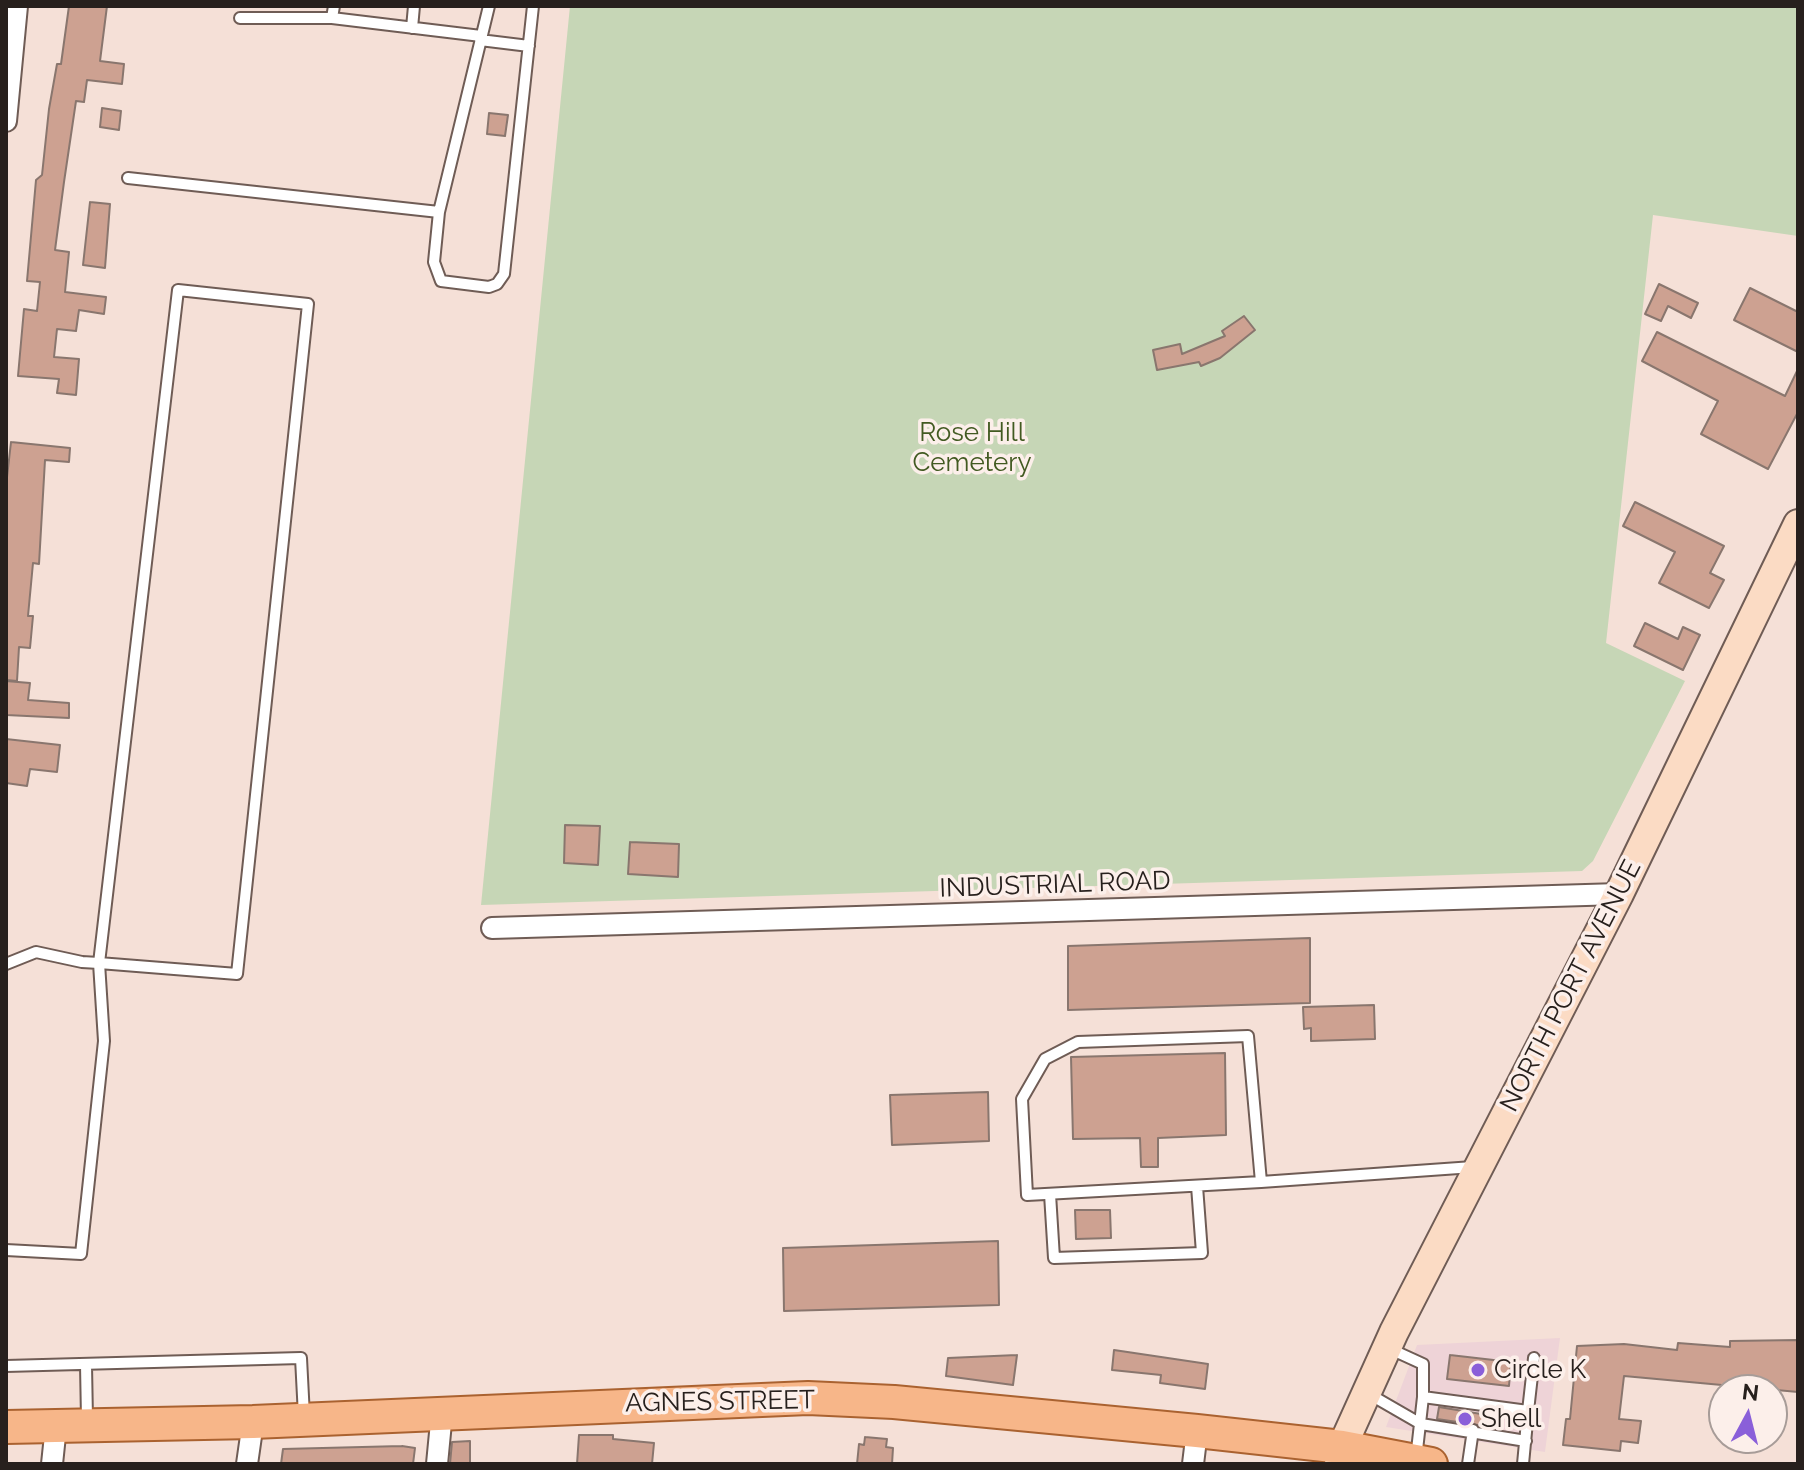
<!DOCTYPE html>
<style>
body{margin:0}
#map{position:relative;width:1804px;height:1470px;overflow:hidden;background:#f5e0d7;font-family:Raleway,sans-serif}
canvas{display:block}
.frame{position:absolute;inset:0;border:8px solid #27201d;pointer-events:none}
.north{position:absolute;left:1708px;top:1374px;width:80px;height:80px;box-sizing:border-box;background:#fcefea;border:2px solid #a79c98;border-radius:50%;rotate:7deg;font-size:22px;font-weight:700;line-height:32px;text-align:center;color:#27201d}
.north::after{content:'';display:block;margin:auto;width:28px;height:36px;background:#8a5fd9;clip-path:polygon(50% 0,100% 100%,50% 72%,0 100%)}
</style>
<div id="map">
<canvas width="1804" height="1470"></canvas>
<div class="frame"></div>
<div class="north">N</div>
</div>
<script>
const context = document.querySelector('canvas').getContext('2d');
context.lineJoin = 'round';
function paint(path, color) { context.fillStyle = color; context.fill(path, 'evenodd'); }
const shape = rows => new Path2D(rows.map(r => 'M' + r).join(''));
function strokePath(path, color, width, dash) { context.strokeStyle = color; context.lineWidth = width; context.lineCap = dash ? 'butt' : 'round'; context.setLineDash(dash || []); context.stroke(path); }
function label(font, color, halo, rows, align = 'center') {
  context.font = font + ' Raleway,sans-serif'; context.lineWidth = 7; context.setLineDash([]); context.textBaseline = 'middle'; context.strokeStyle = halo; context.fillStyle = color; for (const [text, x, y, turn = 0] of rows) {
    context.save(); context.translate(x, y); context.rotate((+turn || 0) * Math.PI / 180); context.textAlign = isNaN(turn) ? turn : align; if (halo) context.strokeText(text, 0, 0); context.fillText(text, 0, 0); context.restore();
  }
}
paint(shape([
 [1560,1338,1545,1452,1386,1427,1417,1345]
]), '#eed3d7');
paint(shape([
 [570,6,1798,6,1798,236,1653,215,1606,643,1685,681,1593,861,1582,871,481,905]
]), '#c6d6b6');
const building = shape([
 [69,6,107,6,100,61,124,64,122,84,87,80,84,102,76,101,64,182,55,250,69,252,65,292,106,297,104,314,79,310,76,331,57,329,54,357,79,359,76,395,57,393,59,379,18,376,24,309,37,311,40,282,27,281,36,180,42,175,49,109,57,64,61,64,69,6],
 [102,108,121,111,119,130,100,127,102,108],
 [489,113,508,115,505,136,487,134,489,113],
 [90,202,110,204,105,268,83,265,90,202],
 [1659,284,1698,303,1691,318,1668,306,1661,321,1645,314,1659,284],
 [1750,288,1798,312,1798,352,1734,320,1750,288],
 [1244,316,1255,330,1220,358,1201,366,1199,362,1157,370,1153,350,1180,344,1182,354,1225,336,1222,331,1244,316],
 [1657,332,1785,396,1798,369,1798,412,1768,469,1701,434,1718,401,1642,361,1657,332],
 [11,442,70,448,69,462,45,460,39,564,33,563,28,616,33,616,30,648,19,647,17,681,6,680,6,486,11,442],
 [1635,502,1724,546,1710,573,1724,580,1709,608,1659,583,1675,552,1623,526,1635,502],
 [1645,623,1678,639,1683,627,1700,635,1683,670,1634,646,1645,623],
 [6,681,30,683,28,700,69,703,69,718,6,715,6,681],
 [6,739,60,745,57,772,30,769,27,786,6,783,6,739],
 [565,825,600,826,598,865,564,863,565,825],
 [630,842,679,844,678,877,628,874,630,842],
 [1310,938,1310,1003,1068,1010,1068,946,1310,938],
 [1374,1005,1375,1039,1311,1041,1311,1028,1304,1029,1303,1007,1374,1005],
 [1225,1053,1226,1135,1158,1138,1158,1167,1141,1167,1140,1138,1073,1139,1071,1057,1225,1053],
 [988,1092,989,1141,892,1145,890,1095,988,1092],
 [1075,1210,1110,1210,1111,1238,1076,1239,1075,1210],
 [998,1241,999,1305,784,1311,783,1248,998,1241],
 [1798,1340,1798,1392,1624,1376,1619,1419,1641,1421,1638,1443,1621,1441,1620,1451,1563,1445,1566,1419,1570,1419,1577,1346,1624,1344,1677,1350,1678,1343,1730,1347,1730,1341,1798,1340],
 [1114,1350,1208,1364,1205,1389,1160,1383,1161,1375,1112,1370,1114,1350],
 [1017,1355,1013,1385,946,1376,948,1358,1017,1355],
 [1450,1355,1511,1362,1509,1386,1447,1379,1450,1355],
 [1439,1407,1493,1416,1491,1427,1437,1419,1439,1407],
 [579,1435,613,1435,613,1439,654,1443,652,1464,577,1464,579,1435],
 [865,1437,887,1439,886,1447,893,1448,892,1464,857,1464,859,1444,864,1445,865,1437],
 [470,1441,470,1464,450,1464,452,1442,470,1441],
 [402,1446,415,1448,413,1464,281,1464,283,1449,402,1446]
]);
paint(building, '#cda191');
strokePath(building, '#89766e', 2);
const service = shape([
 [489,6,439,212,434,262,441,281,489,287,497,284,504,274,533,6],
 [240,18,332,18,481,36],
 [332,18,334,6],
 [412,28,414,6],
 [480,40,529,46],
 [128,178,439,212],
 [6,964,36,952,82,962,99,963,237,974,308,304,178,290,99,963,104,1041,81,1254,6,1250],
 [1261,1182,1027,1195,1022,1099,1045,1059,1078,1042,1248,1036,1261,1182,1473,1167],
 [1050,1194,1054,1258,1202,1253,1197,1186],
 [1388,1348,1423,1364,1423,1397],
 [86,1365,87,1419],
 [6,1366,301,1358,304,1416],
 [1369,1394,1421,1424,1526,1441],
 [1528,1411,1534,1358],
 [1416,1459,1423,1397,1528,1411,1523,1464],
 [1468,1464,1473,1430]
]);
const minor = shape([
 [6,121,17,6],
 [492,928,1619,894],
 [52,1464,56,1426],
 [247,1464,253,1422],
 [437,1464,442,1412],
 [1193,1464,1197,1431]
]);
const secondary = shape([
 [1339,1464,1342,1447,1394,1332,1619,894,1798,524]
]);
const primary = shape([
 [6,1427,253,1422,808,1398,894,1402,1197,1431,1342,1447,1431,1464]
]);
strokePath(service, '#6f5c55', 14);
strokePath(minor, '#6f5c55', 24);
strokePath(secondary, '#6f5c55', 32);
strokePath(primary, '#aa6230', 36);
strokePath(service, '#fff', 10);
strokePath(minor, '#fff', 20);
strokePath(secondary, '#fbdbc4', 28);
strokePath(primary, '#f7b689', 32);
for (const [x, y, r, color] of [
 [1478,1370,8,"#8a5fd9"],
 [1465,1419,8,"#8a5fd9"]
]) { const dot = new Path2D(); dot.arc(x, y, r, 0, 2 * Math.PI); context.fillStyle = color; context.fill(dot); strokePath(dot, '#fcefea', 3); }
label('26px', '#425a21', '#fcefea', [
 ["Rose Hill",972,433],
 ["Cemetery",972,463]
]);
label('26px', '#27201d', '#fcefea', [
 ["INDUSTRIAL ROAD",1055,885,-2],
 ["NORTH PORT AVENUE",1571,986,-63],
 ["AGNES STREET",720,1402,-1]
]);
label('26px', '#27201d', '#fcefea', [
 ["Circle K",1494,1370],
 ["Shell",1481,1419]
], 'left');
</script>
